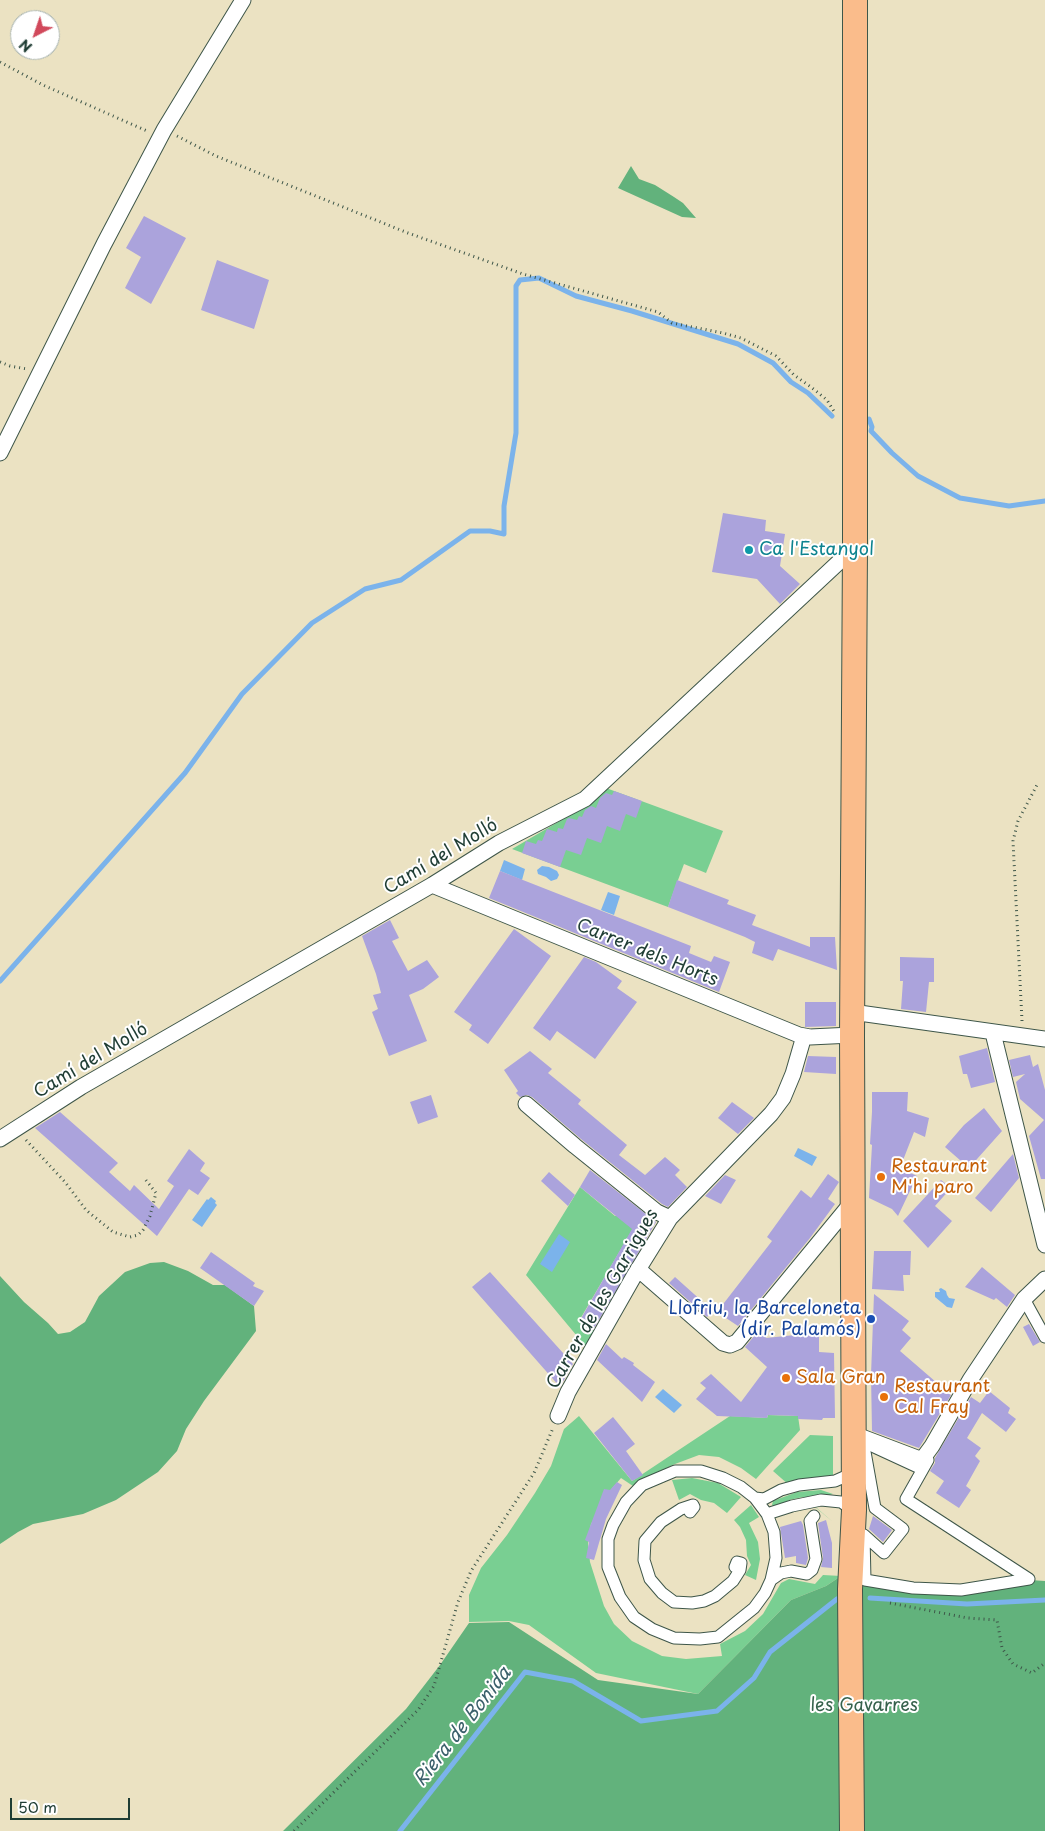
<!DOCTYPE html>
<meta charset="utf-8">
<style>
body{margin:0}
#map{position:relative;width:1045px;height:1831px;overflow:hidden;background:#ebe2c2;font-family:"Playpen Sans",sans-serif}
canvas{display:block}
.north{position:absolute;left:10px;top:10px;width:50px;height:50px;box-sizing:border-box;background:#fff;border:1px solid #a5b1ae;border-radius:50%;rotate:221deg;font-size:14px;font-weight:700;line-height:20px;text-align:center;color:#1f3d34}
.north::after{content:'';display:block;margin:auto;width:18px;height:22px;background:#d1495b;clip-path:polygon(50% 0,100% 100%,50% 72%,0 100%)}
.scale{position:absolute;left:10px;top:1798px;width:120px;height:22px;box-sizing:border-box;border:2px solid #1f3d34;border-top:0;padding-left:6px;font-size:15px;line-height:18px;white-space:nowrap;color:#1f3d34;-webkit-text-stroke:4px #fff;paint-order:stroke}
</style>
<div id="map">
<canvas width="1045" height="1831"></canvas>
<div class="north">N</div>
<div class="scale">50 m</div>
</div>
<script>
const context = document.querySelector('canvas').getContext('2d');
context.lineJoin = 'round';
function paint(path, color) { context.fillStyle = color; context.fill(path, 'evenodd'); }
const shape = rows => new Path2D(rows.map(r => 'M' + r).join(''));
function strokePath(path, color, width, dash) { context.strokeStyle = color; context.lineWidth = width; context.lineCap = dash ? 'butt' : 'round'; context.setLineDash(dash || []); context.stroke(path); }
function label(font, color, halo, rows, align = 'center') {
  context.font = font + ' "Playpen Sans",sans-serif'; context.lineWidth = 4; context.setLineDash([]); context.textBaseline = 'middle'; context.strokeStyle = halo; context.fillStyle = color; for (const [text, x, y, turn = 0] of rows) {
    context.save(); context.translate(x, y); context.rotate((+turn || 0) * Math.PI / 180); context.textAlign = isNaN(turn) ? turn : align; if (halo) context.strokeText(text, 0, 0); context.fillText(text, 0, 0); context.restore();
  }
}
paint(shape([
 [606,788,723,831,706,873,684,864,668,907,512,849,582,808],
 [580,1187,615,1216,642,1213,579,1321,596,1332,587,1348,526,1275],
 [768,1415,798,1416,800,1430,756,1479,741,1468,719,1457,699,1455,675,1464,645,1478,633,1486,621,1478,610,1491,591,1524,588,1544,590,1562,604,1606,614,1624,632,1641,662,1656,686,1659,722,1656,720,1644,745,1631,763,1614,781,1583,789,1579,815,1584,823,1575,841,1576,826,1586,791,1600,698,1694,596,1673,529,1625,509,1621,469,1622,469,1595,481,1568,507,1535,535,1493,551,1466,564,1429,579,1416,632,1481,730,1416,767,1418],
 [810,1435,833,1436,833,1475,819,1480,787,1483,797,1492,821,1490,833,1494,823,1497,804,1497,833,1522,803,1497,789,1500,775,1508,772,1505,773,1501,797,1492,773,1471],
 [692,1478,718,1483,741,1497,727,1513,714,1503,701,1500,690,1494,679,1500,672,1480],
 [751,1505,759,1517,749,1523,758,1542,760,1559,756,1580,745,1575,751,1565,747,1556,746,1540,740,1527,734,1520]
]), '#79cf92');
paint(shape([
 [631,166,639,179,655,185,674,197,683,203,696,218,682,217,618,188],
 [164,1262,188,1271,213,1285,225,1285,254,1306,256,1331,204,1401,186,1429,177,1451,158,1472,116,1500,83,1514,33,1524,18,1532,0,1544,0,1276,24,1302,48,1323,58,1334,70,1332,85,1322,99,1296,125,1272,150,1263],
 [841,1576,913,1588,1030,1580,1045,1581,1045,1831,283,1831,406,1709,440,1665,469,1623,509,1622,598,1680,698,1694,791,1600,826,1586]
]), '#62b27c');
paint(shape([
 [504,860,525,869,522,880,500,871],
 [542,866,549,867,557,871,559,875,557,879,551,881,546,877,538,874,537,870],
 [608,892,620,896,614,915,601,910],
 [798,1148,817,1157,812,1166,794,1156],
 [211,1197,216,1201,215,1203,217,1205,202,1227,192,1220,207,1199,208,1200],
 [559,1234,570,1242,552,1272,540,1264],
 [941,1288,946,1291,947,1295,949,1298,955,1299,952,1308,947,1307,935,1297,935,1292,940,1292,939,1289],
 [663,1389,682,1405,674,1413,655,1397]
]), '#7bb3eb');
strokePath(shape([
 [869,419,872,427,871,431,892,453,918,476,960,498,1009,506,1045,501],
 [0,981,185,773,242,694,312,623,365,589,401,580,470,531,490,531,504,534,504,506,516,433,516,286,520,280,539,278,576,296,632,311,738,344,773,363,791,382,808,393,832,416],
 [870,1598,967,1604,1045,1600],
 [400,1831,525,1672,573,1681,641,1721,717,1711,754,1678,770,1652,837,1599]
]), '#7bb3eb', 5);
paint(shape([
 [144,216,186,238,151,304,125,288,141,257,126,248],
 [217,260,269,280,254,329,201,310],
 [723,513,766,520,765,531,785,534,780,566,800,584,780,604,757,579,712,572],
 [614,791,642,801,636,818,626,814,620,831,607,826,601,843,587,838,581,855,566,850,560,867,522,853,526,841,536,844,538,840,542,841,547,829,557,832,558,828,563,829,567,819,569,818,577,820,579,816,582,817,585,810,591,806,596,808,600,798,606,793,612,795],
 [500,871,691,946,689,953,711,962,714,956,730,962,719,992,489,898],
 [677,880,729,900,727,904,756,915,752,925,810,947,810,937,835,937,837,970,778,949,773,961,752,953,755,942,745,937,668,907],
 [390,920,399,938,392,941,408,971,427,960,439,977,423,989,409,995,427,1041,389,1056,372,1012,378,1009,373,995,381,993,376,974,362,936],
 [514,929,551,956,488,1044,469,1030,472,1025,454,1012],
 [584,957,596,962,622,981,617,988,637,1002,595,1059,557,1031,550,1041,533,1028],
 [900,957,934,958,934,982,929,982,926,1012,901,1009,903,981,900,981],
 [805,1002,836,1002,836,1026,805,1027],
 [987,1048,995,1082,971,1088,967,1074,963,1074,959,1056],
 [530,1051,552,1069,548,1073,581,1100,578,1104,627,1145,619,1155,645,1175,665,1157,680,1170,675,1175,687,1187,668,1207,662,1204,581,1139,532,1097,527,1095,520,1097,516,1093,518,1091,504,1070],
 [1030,1055,1033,1067,1038,1064,1045,1090,1045,1179,1041,1179,1029,1136,1044,1120,1020,1099,1016,1082,1025,1074,1013,1077,1009,1060],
 [808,1056,836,1057,836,1074,804,1072],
 [872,1092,908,1092,907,1111,929,1118,925,1137,914,1132,900,1168,917,1176,898,1216,892,1209,869,1198,872,1145,870,1144,872,1112],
 [431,1095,438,1117,418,1124,410,1102],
 [732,1102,754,1118,738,1134,718,1118],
 [984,1108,1002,1131,969,1168,945,1147,964,1125],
 [60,1112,118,1163,109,1172,130,1191,134,1185,159,1209,174,1186,167,1181,189,1149,205,1163,200,1171,210,1178,198,1195,189,1189,157,1236,35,1128],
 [1013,1154,1019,1178,991,1212,975,1198],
 [590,1170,656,1222,593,1330,579,1322,632,1229,580,1187],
 [549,1172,575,1195,568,1206,541,1181],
 [828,1174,839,1182,828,1199,835,1204,810,1238,738,1326,717,1312,772,1241,767,1237,801,1190,811,1198],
 [725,1175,736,1180,721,1204,705,1196],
 [941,1180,951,1188,935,1206,952,1221,928,1248,903,1221],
 [874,1251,911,1251,910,1275,903,1275,904,1291,872,1289],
 [211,1252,255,1283,253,1286,264,1291,254,1306,200,1268],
 [982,1267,1015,1295,1007,1307,996,1298,994,1300,965,1287],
 [490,1272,573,1364,560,1387,472,1287],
 [675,1277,713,1311,707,1317,669,1283],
 [874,1294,909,1321,902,1330,911,1338,900,1351,951,1395,919,1448,872,1431,871,1375],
 [765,1323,766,1338,795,1335,795,1327,819,1327,819,1352,834,1353,835,1418,823,1418,822,1420,798,1419,798,1416,768,1415,767,1418,717,1416,696,1399,706,1388,700,1383,711,1374,741,1402,767,1367,745,1347],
 [1029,1324,1040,1342,1033,1346,1023,1327],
 [606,1344,622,1359,624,1357,634,1363,633,1365,655,1382,642,1402,597,1360],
 [989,1391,1010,1408,1008,1413,1016,1419,1006,1432,982,1413,967,1438,981,1448,975,1456,980,1461,966,1486,971,1490,959,1508,936,1493,944,1481,930,1471,935,1463,935,1458,971,1397,980,1403],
 [613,1417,635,1444,626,1451,643,1475,632,1481,594,1433],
 [617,1482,622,1485,606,1519,594,1560,586,1558,589,1542,585,1540,604,1489,610,1490],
 [873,1516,892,1530,883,1542,869,1529],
 [826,1520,832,1543,832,1568,821,1567,823,1558,818,1523],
 [801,1521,803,1525,808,1558,806,1565,796,1563,796,1556,785,1558,780,1527]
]), '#aba3dc');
const pedestrian = shape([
 [1024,1299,1045,1337],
 [862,1435,928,1460,906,1499,1029,1579,961,1590,913,1588,865,1580,864,1535,884,1553,903,1529,875,1508,862,1435],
 [755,1498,767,1514,774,1532,776,1558,771,1580,765,1593,754,1608,718,1637,700,1639,674,1638,652,1629,634,1617,620,1597,608,1567,608,1539,613,1525,626,1502,642,1485,675,1471,701,1471,723,1478,741,1487,755,1498,764,1499,781,1490,799,1485,835,1481,853,1473],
 [690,1512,694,1507,693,1505,681,1509,661,1522,645,1541,644,1560,650,1579,662,1593,674,1602,692,1603,704,1601,715,1596,733,1581,740,1570,741,1563,737,1562,735,1567],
 [767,1514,792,1506,821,1500,841,1502,853,1510],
 [771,1580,781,1573,791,1571,807,1574,812,1570,816,1559,810,1521,814,1516]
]);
const minor = shape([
 [0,453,104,244,164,130,243,0],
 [432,885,799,1035,810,1037,852,1035],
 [852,1012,1045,1039],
 [993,1033,1045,1245],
 [526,1104,575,1146,657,1212,670,1218],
 [0,1139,81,1087,432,885,499,843,585,799,855,547],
 [638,1269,723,1343,730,1345,737,1342,854,1200],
 [558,1416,568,1392,634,1276,670,1218,771,1114,783,1098,793,1074,804,1036],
 [853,1435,918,1465,932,1446,970,1380,1024,1299,1045,1279]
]);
const primary = shape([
 [852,1831,850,1589,854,1510,852,1035,855,547,855,0]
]);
strokePath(pedestrian, '#3e5649', 13);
strokePath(minor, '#3e5649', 17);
strokePath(primary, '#3e5649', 26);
strokePath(shape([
 [0,62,43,85,147,131],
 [177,136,216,156,408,233,523,274,658,312,672,323,723,333,741,338,776,356,794,375,811,387,827,400,835,413],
 [0,362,10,366,27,369],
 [1022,1021,1013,841,1018,821,1038,783],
 [26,1140,65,1182,86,1210,113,1232,130,1237,138,1235,143,1230,150,1216,156,1193,145,1179],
 [890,1603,968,1618,997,1620,1002,1648,1013,1664,1032,1673,1045,1663],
 [294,1831,418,1710,434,1686,458,1602,471,1571,534,1473,553,1428]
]), '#3e5649', 3, [1, 4]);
strokePath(pedestrian, '#fff', 11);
strokePath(minor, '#fff', 15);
strokePath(primary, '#fabc8b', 24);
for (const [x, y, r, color] of [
 [749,550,5,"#0f9aa8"],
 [881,1177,5,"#e8710a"],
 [871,1319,5,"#1a4fb4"],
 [786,1378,5,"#e8710a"],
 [884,1397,5,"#e8710a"]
]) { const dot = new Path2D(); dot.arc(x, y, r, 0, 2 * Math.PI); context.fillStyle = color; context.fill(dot); strokePath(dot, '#fff', 2); }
label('18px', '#0d838f', '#fff', [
 ["Ca l'Estanyol",759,550]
], 'left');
label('18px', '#1f3d34', '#fff', [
 ["Camí del Molló",441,857,-31],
 ["Carrer dels Horts",647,953,22],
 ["Camí del Molló",91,1061,-31],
 ["Carrer de les Garrigues",603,1299,-60]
]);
label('18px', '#c56008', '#fff', [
 ["Restaurant",891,1167],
 ["M'hi paro",891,1188],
 ["Sala Gran",796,1378],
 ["Restaurant",894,1387],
 ["Cal Fray",894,1408]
], 'left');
label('18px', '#164399', '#fff', [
 ["Llofriu, la Barceloneta",861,1309],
 ["(dir. Palamós)",861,1330]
], 'right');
label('18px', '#36624c', '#fff', [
 ["les Gavarres",864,1706]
]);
label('italic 19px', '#3b606b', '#fff', [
 ["Riera de Bonida",463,1727,-52]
]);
</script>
